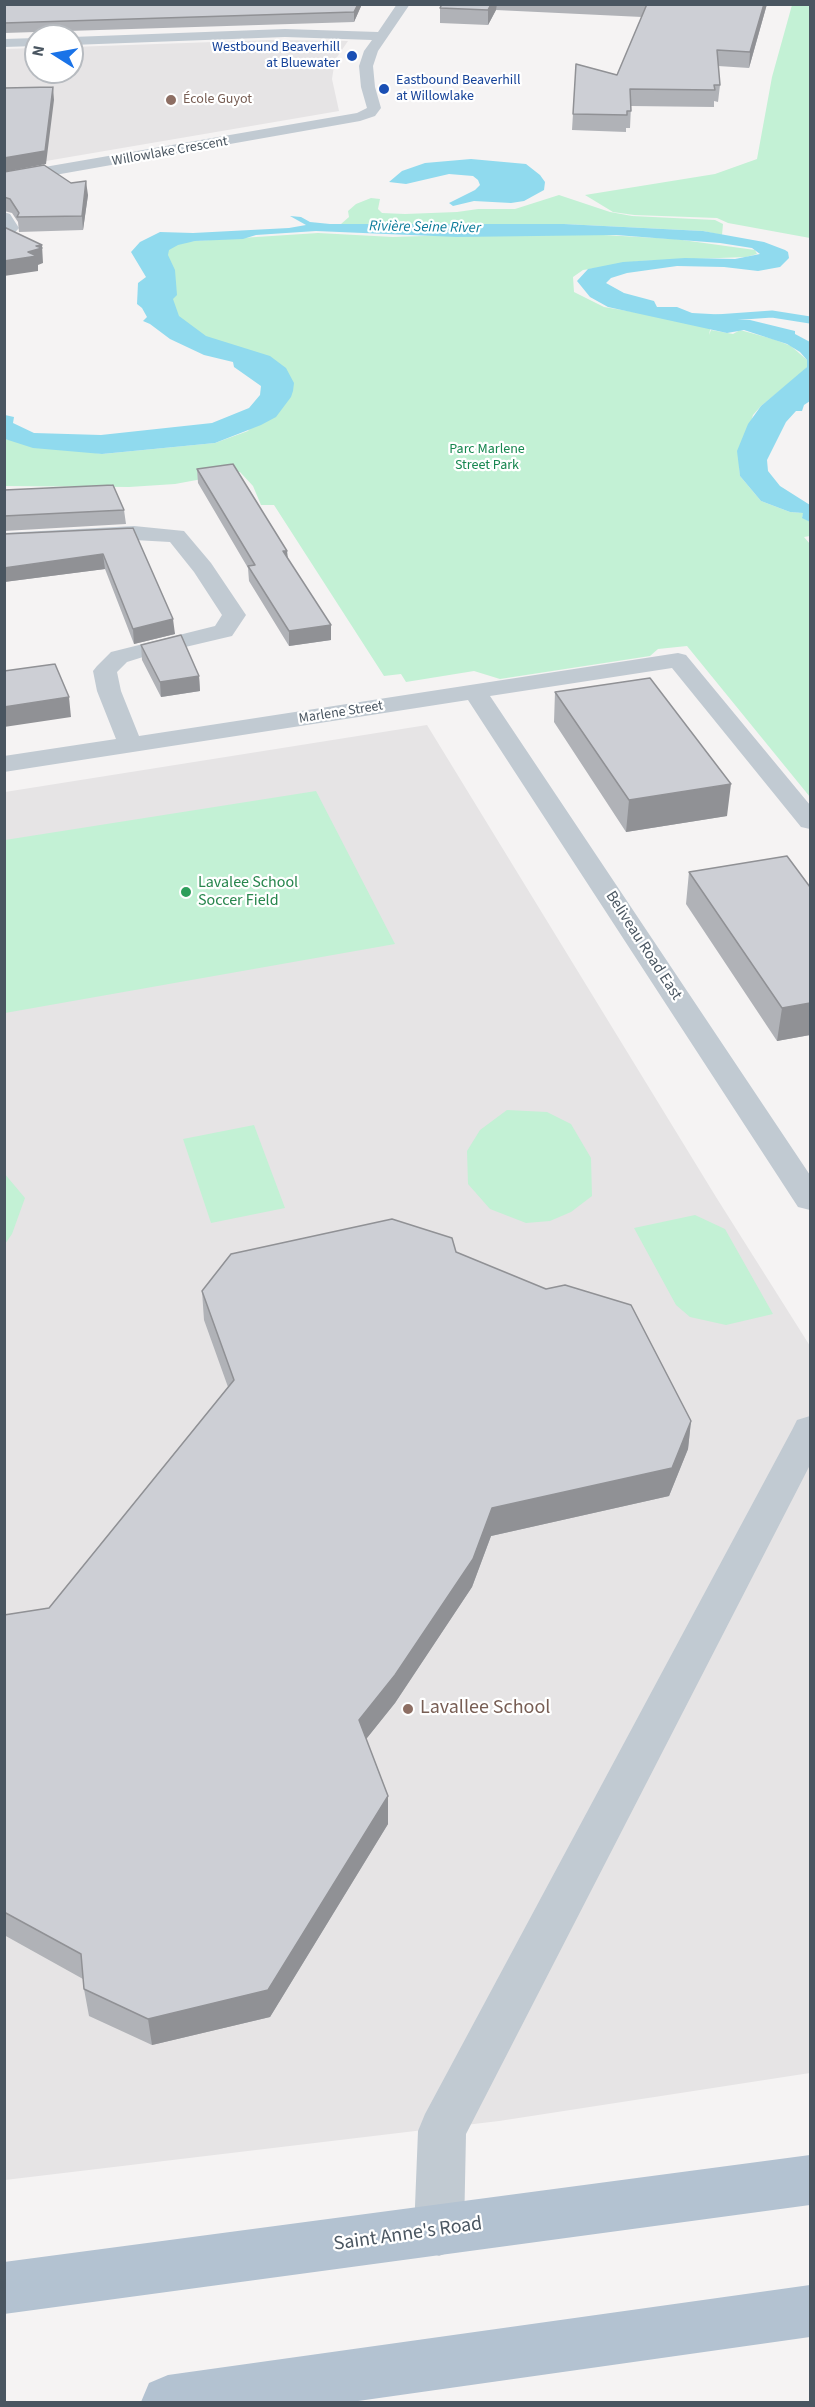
<!DOCTYPE html>
<meta charset="utf-8">
<style>
body{margin:0}
#map{position:relative;width:815px;height:2407px;overflow:hidden;background:#f5f3f3;font-family:"Source Sans 3",sans-serif}
canvas{display:block}
.frame{position:absolute;inset:0;border:6px solid #4a5661;pointer-events:none}
.north{position:absolute;left:24px;top:24px;width:60px;height:60px;box-sizing:border-box;background:#fff;border:2px solid #b7bbc0;border-radius:50%;rotate:281deg;font-size:16px;font-weight:700;line-height:24px;text-align:center;color:#4a5661}
.north::after{content:'';display:block;margin:auto;width:21px;height:27px;background:#1a73e8;clip-path:polygon(50% 0,100% 100%,50% 72%,0 100%)}
</style>
<div id="map">
<canvas width="815" height="2407"></canvas>
<div class="frame"></div>
<div class="north">N</div>
</div>
<script>
const context = document.querySelector('canvas').getContext('2d');
context.lineJoin = 'round';
function paint(path, color) { context.fillStyle = color; context.fill(path, 'evenodd'); }
const shape = rows => new Path2D(rows.map(r => 'M' + r).join(''));
function strokePath(path, color, width, dash) { context.strokeStyle = color; context.lineWidth = width; context.lineCap = dash ? 'butt' : 'round'; context.setLineDash(dash || []); context.stroke(path); }
function label(font, color, halo, rows, align = 'center') {
  context.font = font + ' "Source Sans 3",sans-serif'; context.lineWidth = 4.5; context.setLineDash([]); context.textBaseline = 'middle'; context.strokeStyle = halo; context.fillStyle = color; for (const [text, x, y, turn = 0] of rows) {
    context.save(); context.translate(x, y); context.rotate((+turn || 0) * Math.PI / 180); context.textAlign = isNaN(turn) ? turn : align; if (halo) context.strokeText(text, 0, 0); context.fillText(text, 0, 0); context.restore();
  }
}
paint(shape([
 [271,40,348,41,335,60,332,79,339,111,5,168,4,49,36,48,36,72,72,72,72,47],
 [427,725,716,1197,810,1346,810,2073,499,2121,5,2180,5,792]
]), '#e6e4e5');
paint(shape([
 [792,5,810,5,810,238,728,223,717,218,634,215,613,212,585,195,715,174,757,159,772,77],
 [559,195,610,212,632,216,715,220,723,224,722,235,703,231,564,224,427,226,341,224,349,217,348,211,356,204,371,198,380,199,378,209,382,213,405,214,457,212,478,209,515,209],
 [551,232,675,239,755,250,757,254,746,257,640,261,583,270,573,277,574,292,604,307,711,325,709,335,711,330,733,334,740,330,773,339,791,346,807,360,807,367,804,371,761,406,753,415,739,463,740,476,761,501,790,512,804,513,802,517,810,522,810,536,804,537,810,544,810,797,687,646,658,649,650,656,500,679,474,671,406,682,401,674,384,676,274,505,261,505,253,486,240,472,175,484,129,487,5,486,4,439,102,454,215,443,248,431,283,379,177,327,164,243,318,233,393,237],
 [316,791,395,944,5,1013,5,840],
 [507,1110,547,1112,571,1124,591,1158,592,1196,571,1212,550,1221,526,1223,490,1209,468,1184,467,1151,480,1130],
 [254,1125,285,1208,211,1223,183,1139],
 [4,1173,25,1198,12,1234,5,1244],
 [695,1215,725,1229,773,1314,726,1325,690,1317,676,1305,634,1228]
]), '#c3f1d5');
paint(shape([
 [471,159,526,164,540,175,545,182,544,190,524,201,511,203,474,201,453,206,449,203,475,190,480,185,478,180,473,176,449,174,406,184,389,182,402,171,425,163],
 [290,216,301,217,310,222,330,224,564,224,703,231,764,242,785,250,788,252,789,258,780,267,758,271,724,267,677,266,627,273,611,278,606,283,624,293,654,301,657,307,677,307,692,313,729,315,738,320,750,320,795,331,795,334,810,342,810,401,804,405,802,411,796,411,786,422,767,460,768,471,780,486,810,505,810,522,802,518,803,513,790,512,761,501,740,476,737,451,748,424,761,406,807,367,807,360,800,352,787,344,744,330,727,333,608,307,590,297,577,281,588,269,623,262,685,258,735,259,760,254,752,248,720,243,616,235,457,237,316,231,256,235,243,239,195,241,178,245,169,250,168,255,175,270,177,295,173,299,179,316,206,336,270,356,286,368,294,383,293,391,291,397,276,417,261,425,215,443,102,454,33,448,5,439,5,415,14,417,13,423,34,433,101,435,212,423,249,408,260,395,261,386,234,367,233,362,204,355,170,339,150,324,143,321,147,317,142,308,137,304,138,283,146,277,131,252,140,242,160,232,193,233,289,228,306,225]
]), '#90daee');
strokePath(shape([
 [716,318,772,314,810,320]
]), '#90daee', 7);
paint(shape([
 [397,4,410,4,378,51,373,66,375,87,381,108,375,116,360,121,4,184,4,174,357,113,367,108,361,87,359,66,364,51,372,40,285,37,72,45,72,37,285,29,378,32,397,4],
 [36,38,36,46,4,47,4,39,36,38],
 [4,212,10,214,19,228,10,238,4,239,4,212],
 [134,526,184,531,211,563,246,615,232,636,143,657,127,662,117,672,121,691,139,736,678,653,686,655,810,805,810,829,801,827,672,668,490,696,810,1175,810,1210,798,1207,468,700,4,772,4,756,116,739,97,691,93,671,97,666,111,652,215,626,222,615,194,572,170,542,134,540,4,547,4,533,134,526],
 [810,1416,810,1465,466,2134,464,2231,457,2249,439,2256,421,2249,414,2231,418,2131,425,2114,792,1430,797,1420,810,1416]
]), '#c1cad2');
paint(shape([
 [810,2155,810,2205,4,2314,4,2262,810,2155],
 [810,2285,810,2337,351,2402,141,2402,149,2383,168,2375,810,2285]
]), '#b3c2d1');
paint(shape([
 [4,4,362,4,354,22,4,33],
 [442,4,767,4,749,68,718,66,720,85,718,102,714,101,714,107,631,106,630,128,626,128,626,132,572,130,576,64,617,75,642,17,496,10,488,25,440,23,440,8],
 [4,172,88,195,83,230,19,232,18,222,12,213,4,211],
 [197,469,287,551,288,559,331,640,289,646,249,581,248,568,198,483],
 [4,490,124,510,126,524,4,531],
 [133,528,175,634,134,644,105,569,4,582],
 [141,645,199,676,200,691,161,697,142,660],
 [555,692,727,816,626,832,554,722],
 [689,872,810,887,810,1035,777,1041,686,904],
 [456,1252,691,1421,688,1449,669,1496,491,1536,472,1587,395,1703,366,1739,388,1796,388,1824,270,2017,152,2045,89,2016,84,1989,83,1979,4,1935,4,1615,49,1608,228,1387,204,1320,202,1291]
]), '#b0b2b7');
paint(shape([
 [358,4,362,4,354,22,354,12],
 [491,4,497,4,496,10,488,25,488,10],
 [764,4,767,4,749,68,750,52],
 [53,87,54,100,46,164,4,172,4,158],
 [86,181,88,195,83,230,82,216],
 [42,245,43,263,38,265,38,271,4,276,4,261,28,252,36,246],
 [283,551,287,551,288,565],
 [103,554,105,569,4,582,4,568],
 [173,619,175,634,134,644,133,629],
 [331,625,331,640,289,646,289,631],
 [199,676,200,691,161,697,160,682],
 [69,697,71,717,4,727,4,707],
 [731,784,727,816,626,832,629,800],
 [810,1003,810,1035,777,1041,782,1008],
 [691,1421,688,1449,669,1496,491,1536,472,1587,395,1703,359,1748,359,1720,492,1508],
 [388,1796,388,1824,270,2017,152,2045,148,2019]
]), '#909195');
const building = shape([
 [4,4,358,4,354,12,4,23,4,4],
 [442,4,491,4,488,10,440,8,442,4],
 [647,4,764,4,750,52,717,50,720,85,714,85,715,90,630,89,631,111,627,111,627,115,573,114,576,64,617,75,647,4],
 [53,87,45,151,4,158,4,88,53,87],
 [44,165,71,183,86,181,82,216,17,217,19,213,10,199,4,197,4,172,44,165],
 [4,227,42,245,36,246,42,248,28,252,37,256,4,261,4,227],
 [233,464,287,551,283,551,331,625,289,631,248,566,255,565,197,469,233,464],
 [113,485,124,510,4,516,4,490,113,485],
 [133,528,173,619,133,629,103,554,4,568,4,534,133,528],
 [181,635,199,676,160,682,141,645,181,635],
 [55,664,69,697,4,707,4,671,55,664],
 [650,678,731,784,629,800,555,692,650,678],
 [787,856,810,887,810,1003,782,1008,689,872,787,856],
 [392,1219,452,1238,456,1252,546,1289,565,1285,631,1305,691,1421,672,1468,492,1508,473,1559,395,1675,359,1720,388,1796,268,1990,148,2019,84,1989,81,1954,4,1912,4,1615,49,1608,234,1380,202,1291,231,1254,392,1219]
]);
paint(building, '#cdcfd5');
strokePath(building, '#909195', 1.5);
for (const [x, y, r, color] of [
 [352,56,6,"#1a4fb4"],
 [384,89,6,"#1a4fb4"],
 [171,100,6,"#8d6e63"],
 [186,892,6,"#2e9e5b"],
 [408,1709,6,"#8d6e63"]
]) { const dot = new Path2D(); dot.arc(x, y, r, 0, 2 * Math.PI); context.fillStyle = color; context.fill(dot); strokePath(dot, '#fff', 2); }
label('14px', '#164399', '#fff', [
 ["Westbound Beaverhill",340,48],
 ["at Bluewater",340,64],
 ["Eastbound Beaverhill",396,81,"left"],
 ["at Willowlake",396,97,"left"]
], 'right');
label('14px', '#785e54', '#fff', [
 ["École Guyot",183,100]
], 'left');
label('14px', '#4a5661', '#fff', [
 ["Willowlake Crescent",170,152,-10],
 ["Marlene Street",341,713,-9]
]);
label('14px', '#17864f', '#fff', [
 ["Parc Marlene",487,450],
 ["Street Park",487,466]
]);
label('italic 15px', '#0c7c9b', '#fff', [
 ["Rivière Seine River",425,228,1]
]);
label('16px', '#27864d', '#fff', [
 ["Lavalee School",198,883],
 ["Soccer Field",198,901]
], 'left');
label('16px', '#4a5661', '#fff', [
 ["Beliveau Road East",643,946,57]
]);
label('20px', '#785e54', '#fff', [
 ["Lavallee School",420,1709]
], 'left');
label('20px', '#4a5661', '#fff', [
 ["Saint Anne's Road",408,2235,-8]
]);
</script>
